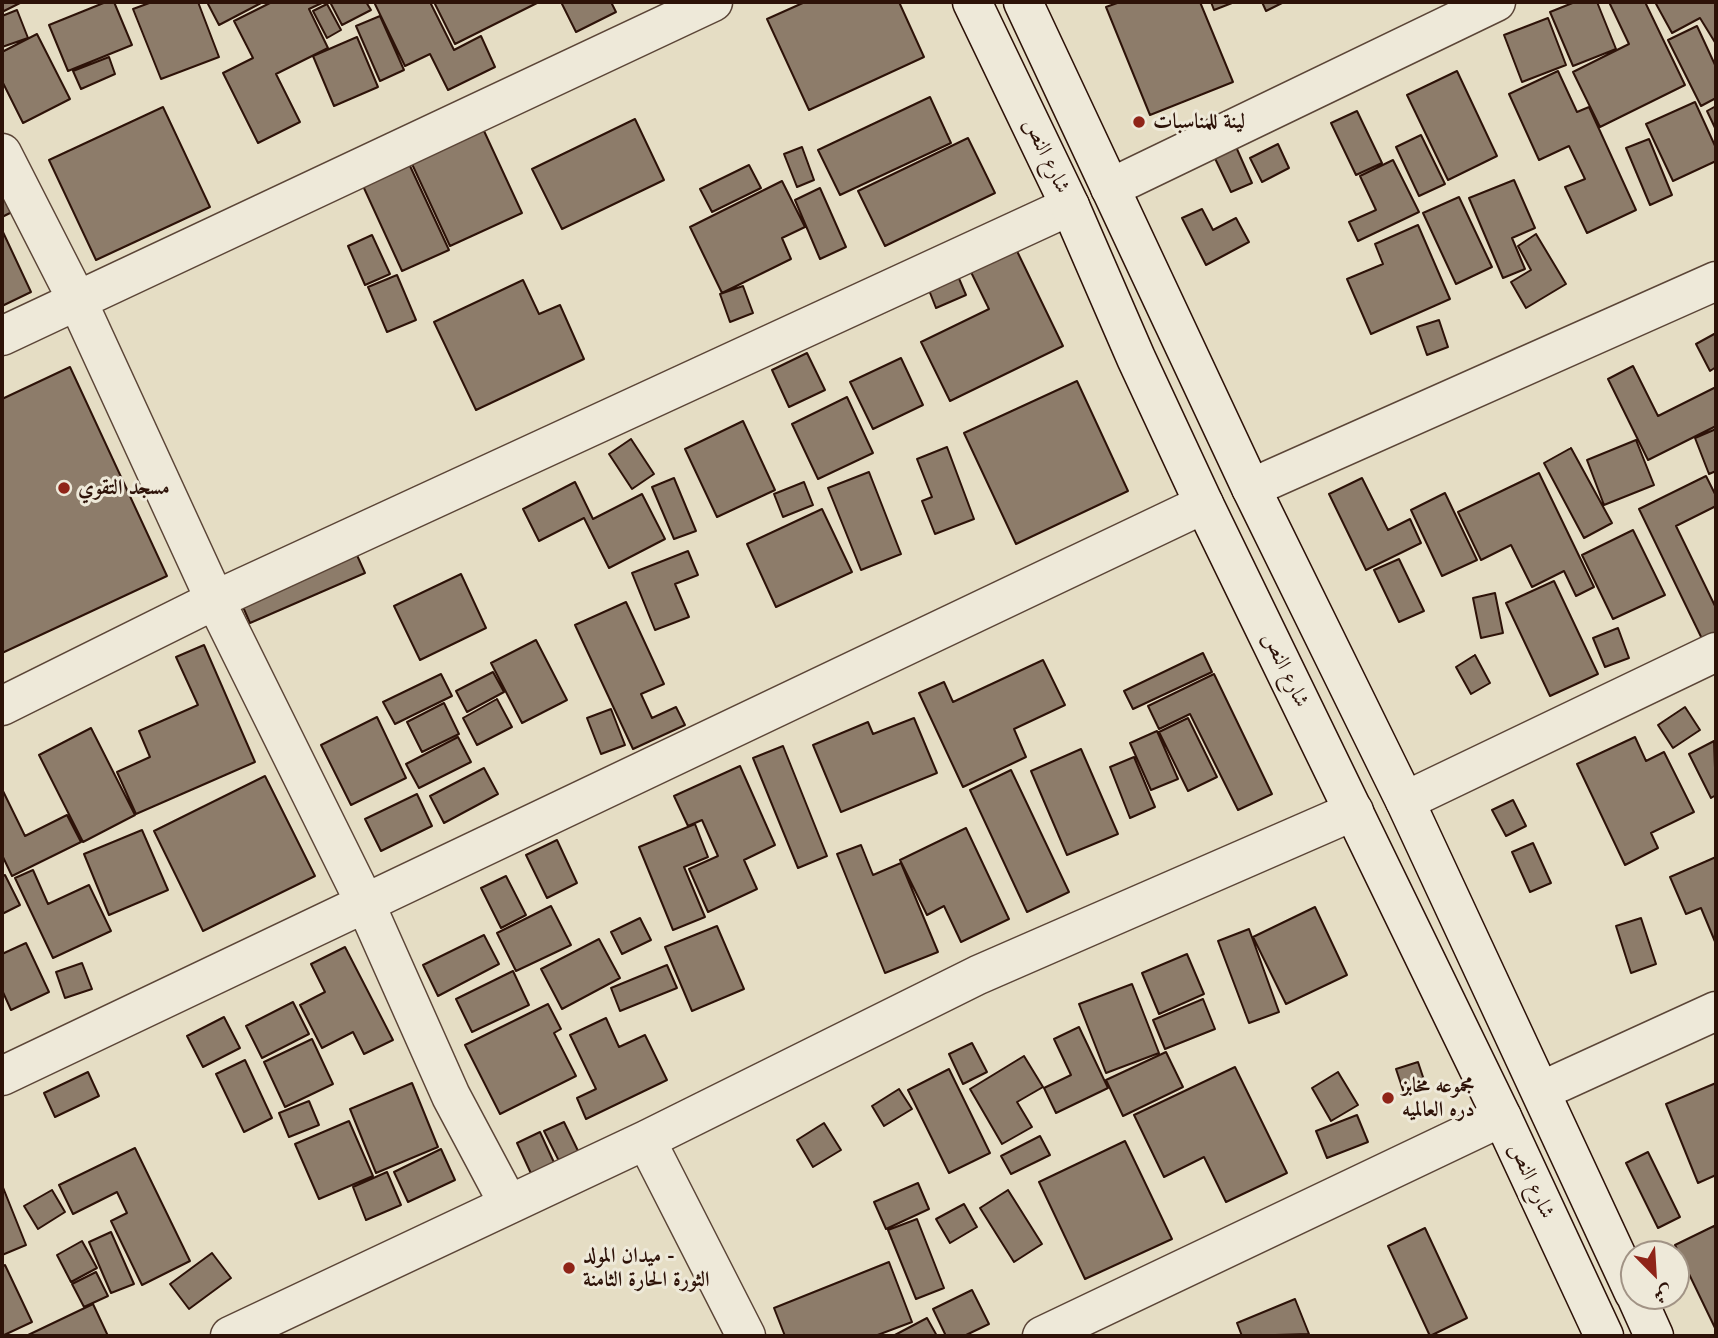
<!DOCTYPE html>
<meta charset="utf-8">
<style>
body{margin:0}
#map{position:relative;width:1718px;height:1338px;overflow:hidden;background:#e5ddc4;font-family:"Old Standard TT",Amiri,serif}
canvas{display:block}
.frame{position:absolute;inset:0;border:4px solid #2d1208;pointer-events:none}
.north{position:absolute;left:1620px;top:1240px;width:70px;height:70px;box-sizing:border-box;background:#eee9d9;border:2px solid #a19385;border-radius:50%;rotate:156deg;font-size:19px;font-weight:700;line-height:28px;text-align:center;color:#2d1208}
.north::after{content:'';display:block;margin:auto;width:24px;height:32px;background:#8f2418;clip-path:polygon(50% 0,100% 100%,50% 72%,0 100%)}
</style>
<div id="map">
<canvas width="1718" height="1338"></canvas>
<div class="frame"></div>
<div class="north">ش</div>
</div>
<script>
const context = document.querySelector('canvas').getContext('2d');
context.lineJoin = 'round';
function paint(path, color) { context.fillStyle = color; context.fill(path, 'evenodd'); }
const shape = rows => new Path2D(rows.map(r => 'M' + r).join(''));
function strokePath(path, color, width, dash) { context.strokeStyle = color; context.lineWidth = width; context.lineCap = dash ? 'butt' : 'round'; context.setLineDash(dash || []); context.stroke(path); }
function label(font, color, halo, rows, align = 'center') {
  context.font = font + ' "Old Standard TT",Amiri,serif'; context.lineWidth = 6; context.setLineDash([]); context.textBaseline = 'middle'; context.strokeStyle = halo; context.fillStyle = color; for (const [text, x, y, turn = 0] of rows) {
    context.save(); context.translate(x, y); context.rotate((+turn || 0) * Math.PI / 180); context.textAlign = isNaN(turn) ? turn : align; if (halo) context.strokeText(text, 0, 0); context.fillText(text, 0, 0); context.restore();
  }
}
const building = shape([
 [2,2,22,2,2,12,2,2],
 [106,2,114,2,132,45,68,71,49,25,106,2],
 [152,2,198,2,219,57,161,79,133,9,152,2],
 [207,2,263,2,219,25,207,2],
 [272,2,324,2,309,9,328,48,276,74,300,122,258,143,223,73,253,58,234,21,272,2],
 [330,2,366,2,371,10,342,25,330,2],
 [374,2,430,2,454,50,481,36,495,67,448,90,430,54,405,66,374,2],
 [434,2,539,2,455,44,434,2],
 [561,2,611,2,616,12,576,32,561,2],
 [805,2,899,2,924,57,809,110,767,19,805,2],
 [1120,2,1200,2,1233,82,1150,115,1106,7,1120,2],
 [1211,2,1231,2,1232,3,1214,10,1211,2],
 [1262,2,1284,2,1266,11,1262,2],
 [1575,2,1597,2,1616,49,1573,66,1550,12,1575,2],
 [1609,2,1645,2,1685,85,1600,127,1573,72,1629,44,1609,2],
 [1655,2,1716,2,1716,44,1700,18,1672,33,1655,2],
 [327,4,341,30,327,38,313,11,327,4],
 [17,10,28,38,2,47,2,16,17,10],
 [380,16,404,70,380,81,356,26,380,16],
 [1548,18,1566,65,1522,82,1504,35,1548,18],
 [1697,26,1716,67,1716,98,1701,106,1668,40,1697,26],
 [37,34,70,99,23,123,2,81,2,52,37,34],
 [357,37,378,87,334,106,313,56,357,37],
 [109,57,115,74,81,89,73,71,109,57],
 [1457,71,1497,156,1448,180,1407,95,1457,71],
 [1558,71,1577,112,1589,107,1636,210,1587,233,1565,187,1585,179,1569,146,1539,160,1509,94,1558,71],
 [930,97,951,143,840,195,818,150,930,97],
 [1695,102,1716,148,1716,161,1673,181,1646,124,1695,102],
 [1716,106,1716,130,1707,111,1716,106],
 [163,107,210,207,96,260,49,160,163,107],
 [1357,111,1382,163,1356,175,1331,123,1357,111],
 [478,118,522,213,450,246,406,151,478,118],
 [635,119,664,180,562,229,532,169,635,119],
 [1421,135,1445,184,1419,196,1396,147,1421,135],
 [968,138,995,193,885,246,858,191,968,138],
 [1649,139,1672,195,1650,205,1626,148,1649,139],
 [1233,140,1252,183,1231,192,1211,150,1233,140],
 [1278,144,1289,168,1262,182,1250,158,1278,144],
 [802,147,814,180,797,187,784,154,802,147],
 [404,153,449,250,402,271,358,175,404,153],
 [1393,160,1419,212,1358,241,1349,222,1376,210,1360,176,1393,160],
 [749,165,761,188,712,212,700,189,749,165],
 [1514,180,1535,228,1512,238,1525,269,1503,278,1469,198,1514,180],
 [2,181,16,210,2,217,2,181],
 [782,181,805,227,782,238,791,259,722,293,690,227,782,181],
 [820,188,846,247,820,259,795,200,820,188],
 [1459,197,1492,267,1456,284,1423,213,1459,197],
 [1202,209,1213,230,1236,218,1249,242,1206,265,1182,218,1202,209],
 [1418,225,1450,299,1371,334,1347,279,1383,264,1375,244,1418,225],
 [2,230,31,292,2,306,2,230],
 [1536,234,1566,284,1526,308,1511,282,1531,270,1518,246,1536,234],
 [372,235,390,274,365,285,348,246,372,235],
 [1015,247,1063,346,950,401,921,342,989,309,969,268,1015,247],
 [952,262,966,295,936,308,923,275,952,262],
 [397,275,416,320,387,332,368,287,397,275],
 [523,280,539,314,560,305,584,359,476,410,434,322,523,280],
 [743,286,753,313,730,322,720,294,743,286],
 [1439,320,1448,347,1427,355,1417,327,1439,320],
 [1716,333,1716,367,1710,371,1696,344,1716,333],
 [807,353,825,390,789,407,772,370,807,353],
 [901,358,923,405,873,429,850,382,901,358],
 [1633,366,1658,416,1716,387,1716,426,1648,460,1608,379,1633,366],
 [70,367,167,576,2,653,2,399,70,367],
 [1077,381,1128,491,1016,544,964,433,1077,381],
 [847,397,873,453,818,479,792,424,847,397],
 [743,421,775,490,717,517,685,449,743,421],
 [1716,429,1716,471,1709,474,1695,438,1716,429],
 [631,439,654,474,632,489,609,454,631,439],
 [1636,440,1654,485,1604,505,1587,460,1636,440],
 [947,447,974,519,935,534,922,501,932,497,917,459,947,447],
 [1571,448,1612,523,1584,538,1544,463,1571,448],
 [869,472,901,554,861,570,828,488,869,472],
 [1539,473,1594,587,1576,596,1564,571,1532,587,1511,545,1481,560,1458,512,1539,473],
 [1706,476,1716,496,1716,506,1676,526,1716,608,1716,640,1705,645,1639,509,1706,476],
 [674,478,696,531,674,539,652,487,674,478],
 [1362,478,1388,530,1410,519,1421,543,1366,570,1329,494,1362,478],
 [575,482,593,519,642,494,665,539,609,568,584,518,539,541,523,509,575,482],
 [804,482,813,505,783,517,774,494,804,482],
 [1445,493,1477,560,1442,576,1411,510,1445,493],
 [822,509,852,572,776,607,747,544,822,509],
 [1633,530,1665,595,1613,619,1582,555,1633,530],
 [351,542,365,573,250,623,236,591,351,542],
 [688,551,698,575,675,584,689,617,655,630,632,573,688,551],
 [1399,559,1424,611,1399,622,1374,570,1399,559],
 [461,574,486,628,420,660,394,606,461,574],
 [1554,581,1598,674,1550,696,1506,603,1554,581],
 [1495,593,1503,633,1481,638,1473,598,1495,593],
 [626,602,664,684,641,694,652,718,676,707,685,725,633,749,575,625,626,602],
 [1618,628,1629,658,1605,667,1593,638,1618,628],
 [536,640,567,700,522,723,491,663,536,640],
 [204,645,255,762,136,814,117,772,150,757,139,731,198,705,176,657,204,645],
 [1203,653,1212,672,1133,709,1124,691,1203,653],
 [1475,655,1490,683,1471,694,1456,667,1475,655],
 [1043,660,1065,705,1014,729,1026,757,963,787,919,693,944,682,953,702,1043,660],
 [493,672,504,692,467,712,456,691,493,672],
 [441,674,452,696,395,724,383,702,441,674],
 [1214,674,1272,794,1238,810,1190,714,1159,729,1148,706,1214,674],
 [497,699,512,727,477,745,463,718,497,699],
 [444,703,459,734,422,752,407,722,444,703],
 [1685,707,1700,730,1673,748,1658,725,1685,707],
 [611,709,625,745,601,754,587,718,611,709],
 [377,717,406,778,351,805,321,745,377,717],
 [914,718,937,773,841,812,813,745,868,722,873,734,914,718],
 [1188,718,1217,777,1188,791,1159,732,1188,718],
 [91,728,135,815,83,842,39,755,91,728],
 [1157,731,1178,779,1151,790,1130,743,1157,731],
 [458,737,471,762,419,788,406,764,458,737],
 [1635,737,1646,761,1664,752,1694,812,1651,833,1658,848,1625,865,1577,764,1635,737],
 [1714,741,1716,795,1711,798,1689,754,1714,741],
 [783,746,827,856,798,868,753,758,783,746],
 [1081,749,1118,834,1067,855,1031,771,1081,749],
 [1134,757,1155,807,1130,818,1110,767,1134,757],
 [740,766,775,845,744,860,757,889,708,912,689,869,718,856,702,820,688,826,674,796,740,766],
 [484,768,498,794,444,823,430,796,484,768],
 [1011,770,1069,892,1027,912,970,790,1011,770],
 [265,776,315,876,203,931,154,831,265,776],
 [2,789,25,836,67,815,81,842,12,876,2,855,2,789],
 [417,794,432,826,381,851,365,819,417,794],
 [1513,800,1526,826,1506,836,1492,810,1513,800],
 [695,824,708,857,684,867,705,917,673,930,639,847,695,824],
 [966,828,1009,919,961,942,944,906,927,915,900,860,966,828],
 [142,830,168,890,109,915,84,854,142,830],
 [557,840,577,883,547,898,526,855,557,840],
 [1533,843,1551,883,1530,892,1512,852,1533,843],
 [861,845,873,875,901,863,938,952,885,973,837,854,861,845],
 [1716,857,1716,944,1701,908,1686,914,1670,877,1716,857],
 [33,870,48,904,89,885,111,931,53,958,15,878,33,870],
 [5,875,20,905,2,914,2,876,5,875],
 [506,876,526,915,501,928,481,888,506,876],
 [551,906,571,945,516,971,497,933,551,906],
 [1315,907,1347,975,1286,1004,1253,937,1315,907],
 [640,918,651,940,622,954,611,932,640,918],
 [1641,918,1656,964,1631,973,1616,926,1641,918],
 [717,926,744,989,692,1011,665,947,717,926],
 [1249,929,1279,1012,1249,1023,1218,941,1249,929],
 [484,935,499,964,438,996,423,965,484,935],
 [599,939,620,978,562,1009,541,969,599,939],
 [26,943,49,992,11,1010,2,990,2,954,26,943],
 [345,947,393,1040,364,1054,353,1032,322,1048,300,1005,325,992,311,964,345,947],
 [1187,954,1204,994,1159,1014,1142,973,1187,954],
 [82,963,92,989,65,998,56,972,82,963],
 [667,965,677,988,620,1011,611,988,667,965],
 [513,971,529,1005,472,1032,456,999,513,971],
 [1132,984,1159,1053,1106,1073,1079,1004,1132,984],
 [1203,999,1215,1029,1165,1049,1153,1020,1203,999],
 [293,1002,309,1034,262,1058,246,1026,293,1002],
 [548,1004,561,1029,554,1033,576,1076,500,1114,465,1045,548,1004],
 [224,1017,240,1048,203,1067,187,1036,224,1017],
 [606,1018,619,1047,645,1035,667,1080,586,1119,577,1098,596,1089,570,1035,606,1018],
 [1079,1027,1108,1088,1056,1113,1044,1088,1071,1075,1054,1039,1079,1027],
 [312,1039,333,1084,285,1107,264,1062,312,1039],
 [972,1043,987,1072,963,1084,949,1054,972,1043],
 [1166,1052,1183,1087,1123,1116,1106,1080,1166,1052],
 [1024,1056,1043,1087,1017,1102,1032,1127,1002,1144,970,1089,1024,1056],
 [245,1060,272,1118,244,1132,216,1074,245,1060],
 [1418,1062,1427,1089,1405,1096,1396,1069,1418,1062],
 [1235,1067,1287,1173,1226,1202,1204,1157,1164,1177,1134,1115,1235,1067],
 [949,1069,990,1153,949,1173,908,1090,949,1069],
 [88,1072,99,1096,55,1117,44,1093,88,1072],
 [1338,1072,1358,1105,1331,1121,1312,1088,1338,1072],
 [412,1083,438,1147,376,1173,350,1109,412,1083],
 [1716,1083,1716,1175,1698,1183,1666,1104,1716,1083],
 [899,1089,912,1109,884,1126,872,1106,899,1089],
 [309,1101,319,1125,289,1137,279,1113,309,1101],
 [1357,1115,1368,1142,1327,1158,1316,1131,1357,1115],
 [349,1121,373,1176,319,1199,295,1144,349,1121],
 [564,1122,581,1157,562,1167,544,1131,564,1122],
 [824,1123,841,1150,813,1167,797,1140,824,1123],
 [540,1132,557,1169,534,1180,517,1143,540,1132],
 [1040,1136,1050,1155,1011,1174,1001,1156,1040,1136],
 [1125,1141,1172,1239,1085,1279,1039,1182,1125,1141],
 [135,1148,190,1261,142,1285,111,1221,127,1213,117,1192,73,1214,59,1185,135,1148],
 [441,1149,455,1180,408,1202,394,1172,441,1149],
 [1648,1152,1680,1217,1658,1228,1626,1163,1648,1152],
 [387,1172,401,1205,366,1220,353,1187,387,1172],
 [918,1183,929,1209,886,1229,874,1202,918,1183],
 [2,1185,26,1245,2,1255,2,1185],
 [52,1190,65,1212,38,1229,24,1206,52,1190],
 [1008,1190,1042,1244,1014,1262,980,1208,1008,1190],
 [964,1204,977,1227,950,1243,936,1219,964,1204],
 [917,1219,944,1288,916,1299,888,1230,917,1219],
 [1714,1226,1716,1231,1716,1330,1675,1245,1714,1226],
 [1425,1228,1467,1318,1430,1336,1388,1246,1425,1228],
 [111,1232,134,1284,111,1293,89,1242,111,1232],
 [82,1241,97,1268,71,1282,57,1255,82,1241],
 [212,1253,231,1278,189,1309,170,1284,212,1253],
 [889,1262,912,1322,875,1336,785,1336,774,1308,889,1262],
 [5,1265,32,1322,2,1336,2,1267,5,1265],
 [96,1272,108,1296,84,1307,72,1284,96,1272],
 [972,1290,989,1324,964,1336,946,1336,933,1309,972,1290],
 [1295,1299,1309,1334,1242,1336,1237,1323,1295,1299],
 [93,1304,108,1336,26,1336,93,1304],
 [927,1318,937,1336,893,1336,927,1318]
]);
paint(building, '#8d7c6a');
strokePath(building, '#2d1208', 2);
const street = shape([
 [2,153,77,300,215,600,365,903,451,1096,508,1203],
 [1110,188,1496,2],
 [2,336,713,2],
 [1251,488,1716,281],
 [2,706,215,600,1070,206],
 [1405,801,1716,652],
 [2,1076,1204,504],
 [1541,1091,1716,1011],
 [646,1140,746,1336],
 [230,1336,646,1140,978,975,1354,811],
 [1042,1336,1502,1117]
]);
const secondary = shape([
 [972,2,1070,206,1136,358,1204,504,1502,1117,1604,1336],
 [1023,2,1251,488,1405,801,1634,1293],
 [1636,1296,1654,1336]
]);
strokePath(street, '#5b4537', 41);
strokePath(secondary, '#2d1208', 41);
strokePath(street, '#eee9d9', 38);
strokePath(secondary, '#eee9d9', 38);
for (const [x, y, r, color] of [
 [1139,122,7,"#8f2418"],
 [64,488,7,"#8f2418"],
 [1388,1098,7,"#8f2418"],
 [569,1268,7,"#8f2418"]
]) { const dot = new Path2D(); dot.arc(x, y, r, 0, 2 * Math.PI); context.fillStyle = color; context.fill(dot); strokePath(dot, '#eee9d9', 2.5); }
label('bold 21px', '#2d1208', '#eee9d9', [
 ["لينة للمناسبات",1153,122],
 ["مسجد التقوي",78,488],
 ["مجموعه مخابز",1402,1086],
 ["دره العالميه",1402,1110],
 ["ميدان المولد -",583,1256],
 ["الثورة الحارة الثامنة",583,1280]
], 'left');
label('21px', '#2d1208', '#eee9d9', [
 ["شارع النص",1046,156,64],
 ["شارع النص",1285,670,64],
 ["شارع النص",1531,1181,65]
]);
</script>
